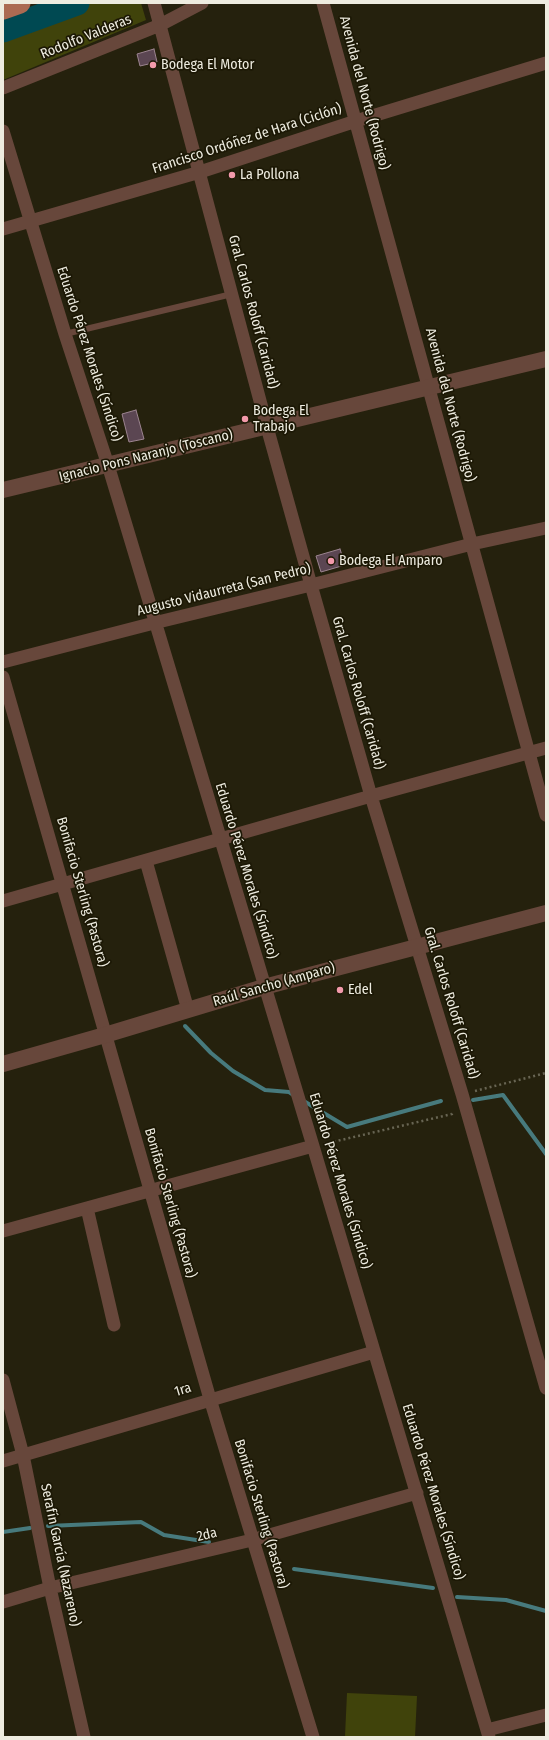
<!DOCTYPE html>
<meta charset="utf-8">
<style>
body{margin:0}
#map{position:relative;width:549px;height:1740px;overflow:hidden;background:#25210d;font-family:"Fira Sans Condensed",sans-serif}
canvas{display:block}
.frame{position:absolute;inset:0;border:4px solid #eeece0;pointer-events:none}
</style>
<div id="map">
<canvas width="549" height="1740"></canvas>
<div class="frame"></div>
</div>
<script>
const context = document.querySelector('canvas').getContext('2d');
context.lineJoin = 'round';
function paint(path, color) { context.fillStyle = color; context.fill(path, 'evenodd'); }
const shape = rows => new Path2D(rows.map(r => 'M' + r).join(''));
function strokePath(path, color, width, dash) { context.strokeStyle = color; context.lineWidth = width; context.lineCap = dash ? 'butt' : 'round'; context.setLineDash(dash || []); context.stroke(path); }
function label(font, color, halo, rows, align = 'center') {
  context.font = font + ' "Fira Sans Condensed",sans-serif'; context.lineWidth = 3.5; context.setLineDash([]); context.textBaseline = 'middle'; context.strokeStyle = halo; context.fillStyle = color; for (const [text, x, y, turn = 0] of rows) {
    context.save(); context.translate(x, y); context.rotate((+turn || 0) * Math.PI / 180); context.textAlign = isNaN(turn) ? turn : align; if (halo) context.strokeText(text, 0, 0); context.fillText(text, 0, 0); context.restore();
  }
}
paint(shape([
 [54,3,141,3,146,20,3,80,3,21],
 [347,1693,417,1696,415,1737,345,1736]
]), '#40430b');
strokePath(shape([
 [185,1026,211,1053,233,1071,265,1090,289,1092,295,1096],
 [302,1100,347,1127,441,1101],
 [473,1100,503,1095,546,1154],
 [48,1526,141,1522,164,1535,209,1542],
 [3,1532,30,1528],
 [294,1569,433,1588],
 [457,1597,506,1600,546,1611]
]), '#477a7d', 4);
strokePath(shape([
 [3,30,77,3]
]), '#004952', 25);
const building = shape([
 [154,49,157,62,140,66,137,54,154,49],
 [136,410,144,439,129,442,122,414,136,410],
 [340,549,345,565,321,572,316,556,340,549]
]);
paint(building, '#5b4652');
strokePath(building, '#9c8490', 1);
strokePath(shape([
 [475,1091,546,1073],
 [324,1144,452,1114,453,1112]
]), '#686553', 2.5, [2, 3]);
strokePath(shape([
 [65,334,232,294]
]), '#67473b', 6);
strokePath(shape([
 [154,3,267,427,311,585,371,796,462,1094,546,1388],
 [323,3,546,815],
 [3,88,160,25,202,3],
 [3,131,65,334,108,465,313,1146,489,1737],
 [3,229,200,172,356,121,546,63],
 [3,662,154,623,311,585,472,544,546,528],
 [3,677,210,1399,313,1737],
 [146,861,188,1010],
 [3,901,371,796,546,748],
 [87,1208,114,1325],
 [3,1231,313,1146],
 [3,1380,23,1455,50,1588,84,1737],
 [3,1461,374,1352],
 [3,1602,50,1588,252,1540,417,1493],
 [487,1730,546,1715]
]), '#67473b', 13);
strokePath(shape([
 [3,490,546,359],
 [3,1064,105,1035,264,987,546,913]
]), '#67473b', 16);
strokePath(shape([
 [3,9,20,3]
]), '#ab6a52', 21);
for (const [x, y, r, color] of [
 [153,65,4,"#f39aab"],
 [232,175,4,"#f39aab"],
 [245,419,4,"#f39aab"],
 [331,561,4,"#f39aab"],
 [340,990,4,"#f39aab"]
]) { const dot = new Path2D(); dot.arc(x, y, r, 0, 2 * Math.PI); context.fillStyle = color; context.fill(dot); strokePath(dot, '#1c1805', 1.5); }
label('14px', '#eeece0', '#1c1805', [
 ["Rodolfo Valderas",86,37,-22],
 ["Avenida del Norte (Rodrigo)",364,93,75],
 ["Francisco Ordóñez de Hara (Ciclón)",247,139,-18],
 ["Gral. Carlos Roloff (Caridad)",253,312,75],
 ["Eduardo Pérez Morales (Síndico)",89,354,72],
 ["Avenida del Norte (Rodrigo)",450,405,75],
 ["Ignacio Pons Naranjo (Toscano)",146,456,-14],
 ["Augusto Vidaurreta (San Pedro)",224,590,-14],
 ["Gral. Carlos Roloff (Caridad)",358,693,74],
 ["Eduardo Pérez Morales (Síndico)",246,871,73],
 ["Bonifacio Sterling (Pastora)",82,892,74],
 ["Raúl Sancho (Amparo)",274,985,-16],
 ["Gral. Carlos Roloff (Caridad)",451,1003,73],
 ["Eduardo Pérez Morales (Síndico)",340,1181,73],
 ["Bonifacio Sterling (Pastora)",170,1203,74],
 ["1ra",183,1390,-17],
 ["Eduardo Pérez Morales (Síndico)",433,1492,73],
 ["Bonifacio Sterling (Pastora)",261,1514,73],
 ["2da",207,1535,-13],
 ["Serafín García (Nazareno)",60,1555,78]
]);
label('14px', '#eeece0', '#1c1805', [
 ["Bodega El Motor",161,65],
 ["La Pollona",240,175],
 ["Bodega El",253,411],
 ["Trabajo",253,427],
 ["Bodega El Amparo",339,561],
 ["Edel",348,990]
], 'left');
</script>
